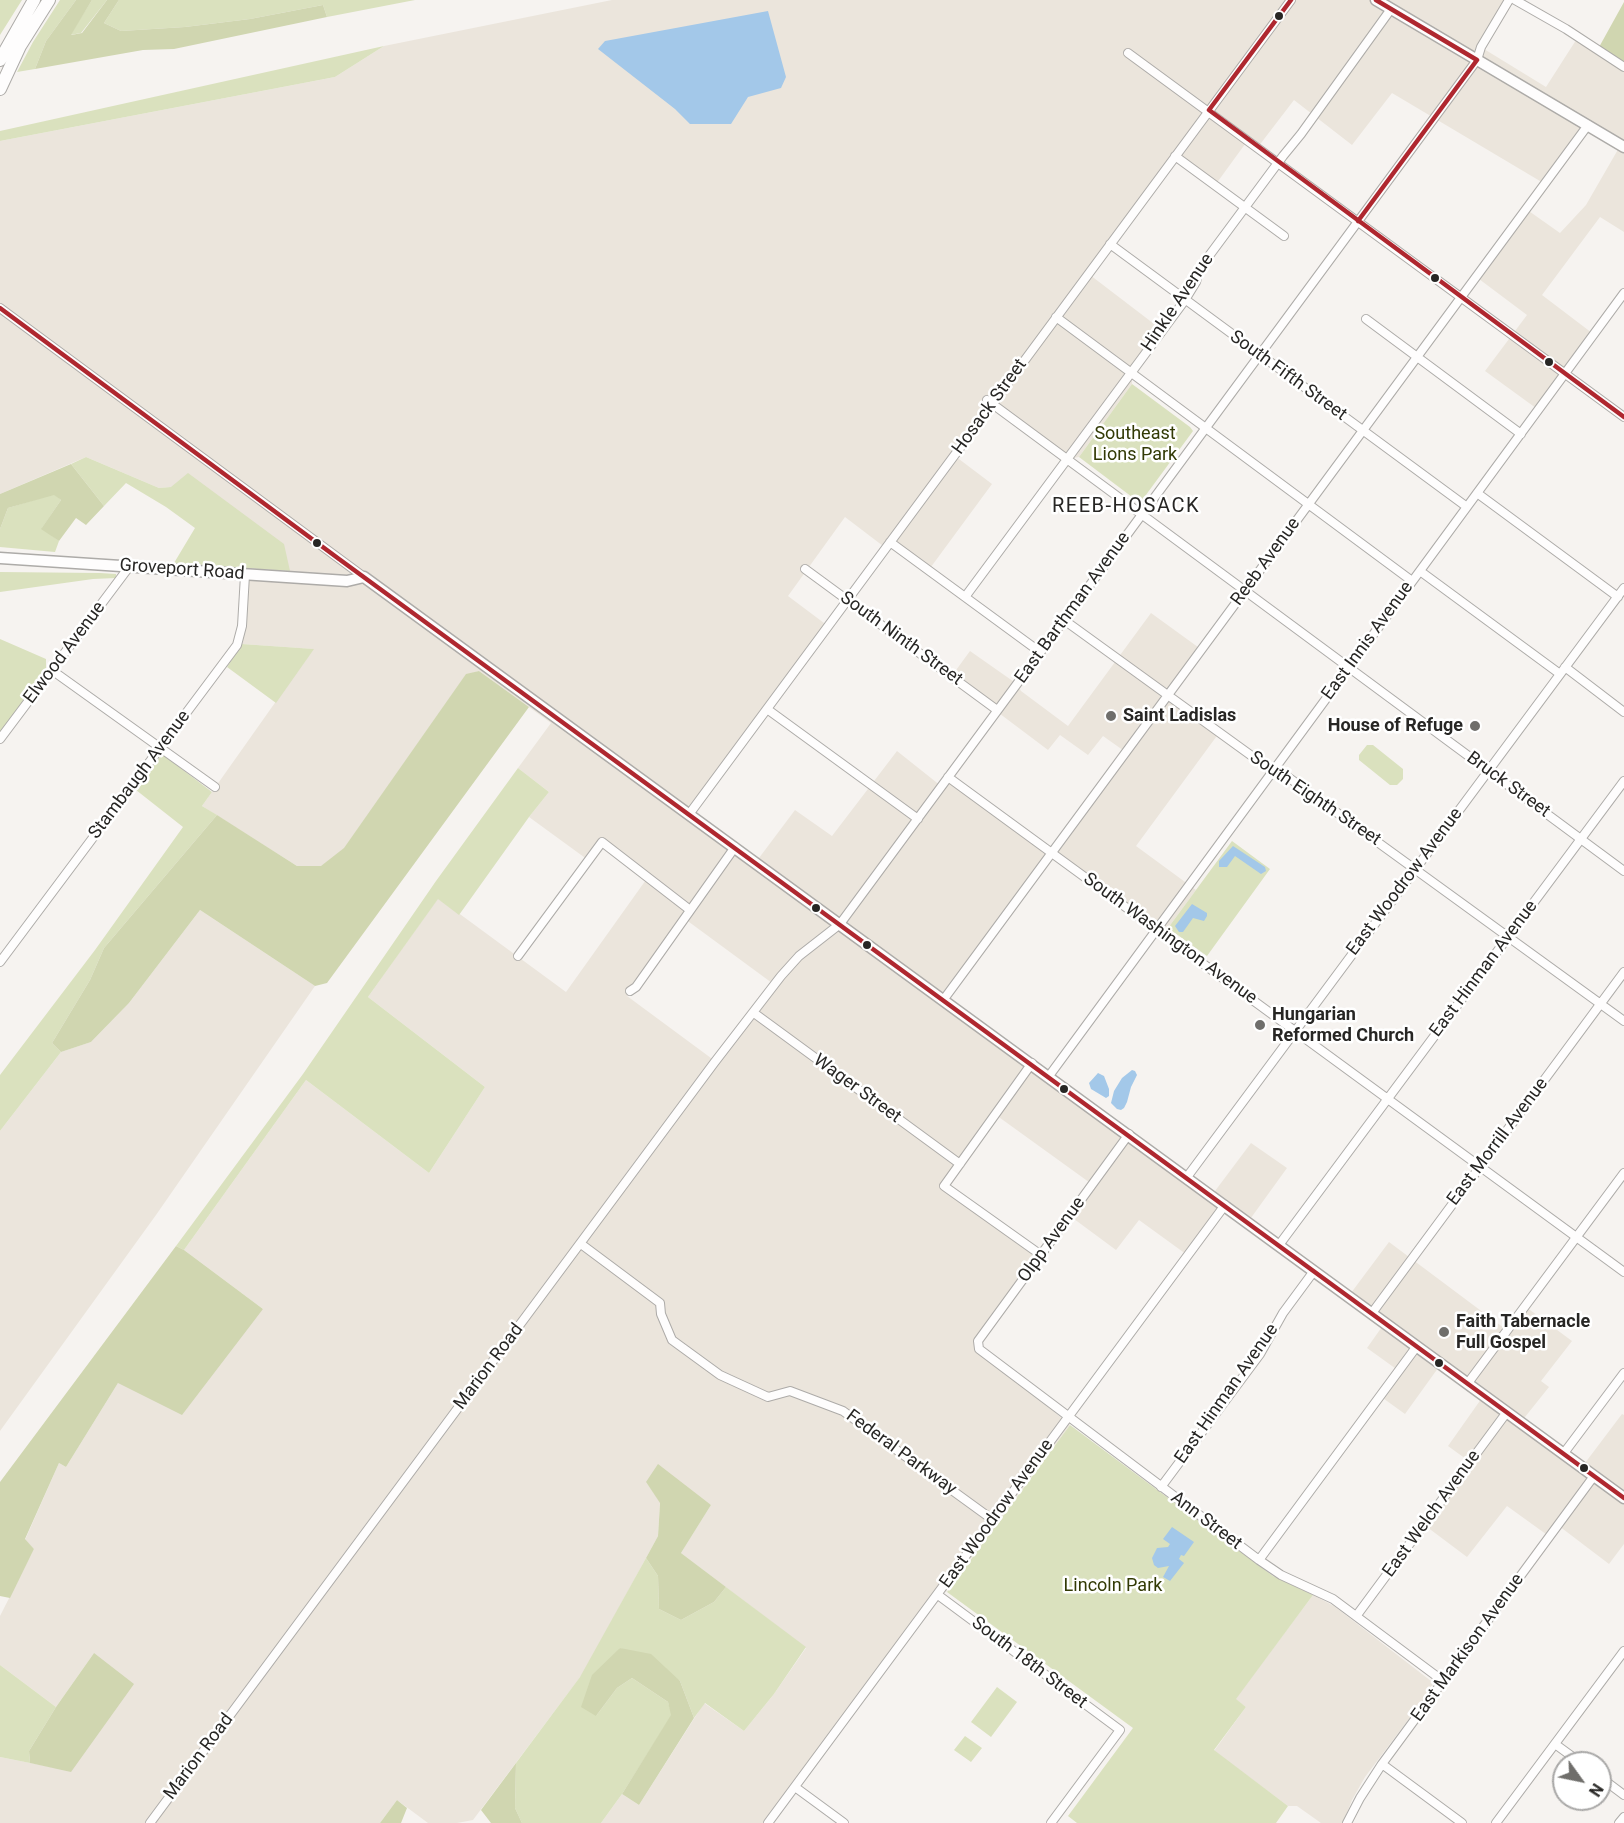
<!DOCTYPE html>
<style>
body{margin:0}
#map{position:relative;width:1624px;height:1823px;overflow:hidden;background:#f6f3f0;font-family:Roboto,sans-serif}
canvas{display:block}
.north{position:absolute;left:1552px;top:1751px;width:60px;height:60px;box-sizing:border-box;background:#fff;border:2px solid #a9a8a7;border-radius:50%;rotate:123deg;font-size:16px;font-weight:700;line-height:24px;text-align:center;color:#272624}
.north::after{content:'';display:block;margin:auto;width:21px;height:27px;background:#6f6e6b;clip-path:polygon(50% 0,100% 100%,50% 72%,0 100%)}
</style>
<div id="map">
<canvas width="1624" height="1823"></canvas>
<div class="north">N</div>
</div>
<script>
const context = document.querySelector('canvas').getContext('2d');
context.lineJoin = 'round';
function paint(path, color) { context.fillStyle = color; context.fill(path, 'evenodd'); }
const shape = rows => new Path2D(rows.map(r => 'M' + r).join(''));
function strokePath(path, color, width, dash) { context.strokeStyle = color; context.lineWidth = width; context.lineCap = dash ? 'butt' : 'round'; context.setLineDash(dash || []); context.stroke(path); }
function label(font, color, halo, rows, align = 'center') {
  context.font = font + ' Roboto,sans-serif'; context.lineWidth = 5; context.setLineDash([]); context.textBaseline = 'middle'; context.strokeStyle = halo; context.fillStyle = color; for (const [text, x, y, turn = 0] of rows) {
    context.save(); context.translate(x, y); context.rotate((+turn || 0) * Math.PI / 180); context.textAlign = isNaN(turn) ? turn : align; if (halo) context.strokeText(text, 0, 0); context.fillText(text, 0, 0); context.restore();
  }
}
paint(shape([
 [612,0,1514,0,1484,49,1546,87,1578,37,1624,65,1624,232,1600,217,1542,295,1596,336,1540,411,1485,371,1527,315,1475,276,1526,209,1560,233,1586,205,1620,146,1587,127,1545,184,1392,93,1352,145,1294,100,1258,147,1248,140,1216,184,1177,156,1090,275,1162,330,1132,372,1132,384,1079,457,1068,459,993,405,955,456,992,484,928,571,891,545,887,549,845,517,788,596,828,626,692,817,756,862,795,810,832,836,897,751,941,786,948,776,1054,854,1127,753,1103,736,1088,755,1060,735,1048,750,951,677,970,651,1017,684,1021,691,1068,726,1151,613,1202,650,1169,697,1219,733,1136,846,1196,890,1168,928,1159,931,1053,854,946,1001,1212,1195,1251,1143,1287,1168,1248,1222,1226,1206,1190,1257,1139,1220,1116,1250,1070,1216,1093,1185,996,1115,946,1184,1042,1255,975,1346,1070,1425,946,1592,936,1595,770,1823,601,1823,622,1794,639,1805,704,1703,744,1731,774,1694,806,1648,681,1553,711,1505,646,1482,660,1502,658,1536,584,1672,473,1820,457,1823,428,1823,397,1800,380,1823,0,1823,0,1757,71,1771,94,1653,56,1707,0,1665,0,1616,34,1549,25,1540,59,1463,66,1467,118,1383,263,1309,184,1250,306,1080,429,1173,485,1087,368,997,438,898,566,992,648,877,601,843,588,860,529,817,549,792,518,768,551,723,479,671,466,675,344,849,321,867,297,866,202,806,313,649,242,644,250,568,290,571,171,487,159,488,86,457,0,494,0,141,335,77,384,46],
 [685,919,772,983,715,1061,627,996],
 [200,910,315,986,156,1215,0,1431,0,1131,61,1052,91,1042,129,1003],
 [1389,1242,1508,1331,1526,1307,1572,1341,1541,1381,1549,1387,1521,1422,1582,1467,1622,1414,1624,1415,1624,1544,1609,1564,1559,1526,1550,1537,1507,1506,1467,1557,1423,1524,1470,1462,1448,1446,1484,1395,1441,1364,1405,1414,1380,1396,1399,1371,1367,1348,1384,1324,1348,1297],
 [1313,1595,1334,1606,1431,1681,1433,1687,1365,1777,1352,1800,1343,1823,1321,1823,1297,1806,1288,1806,1214,1751,1246,1707,1235,1699]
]), '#ebe5dc');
paint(shape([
 [0,0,22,0,0,35],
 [60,0,76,0,46,41,35,69,17,72,33,42],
 [92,0,107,0,81,33,70,35],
 [119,0,415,0,327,17,323,5,250,19,185,27,121,31,104,23],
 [384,46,335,77,0,141,0,131],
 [1132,384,1190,427,1193,431,1140,503,1079,457],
 [86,457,159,488,171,487,188,473,284,544,290,571,174,563,195,528,166,507,126,483,104,506,71,464],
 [54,494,61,500,42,528,59,541,55,552,0,547,0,529,8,508],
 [0,572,100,573,116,574,116,578,93,579,0,592],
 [0,639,46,659,46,674,0,735],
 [242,644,314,649,276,703,227,667],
 [1367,745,1373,745,1403,769,1403,779,1397,785,1390,785,1359,760,1359,755],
 [162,754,212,792,202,806,217,815,104,948,90,980,52,1043,61,1052,0,1131,0,1075,95,950,183,827,136,790],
 [518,768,549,792,529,817,459,915,438,899,368,997,485,1087,429,1173,306,1080,184,1250,176,1246,303,1074,436,881],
 [1232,841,1270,869,1207,956,1168,928],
 [1070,1425,1273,1576,1313,1595,1236,1699,1246,1707,1214,1750,1288,1806,1276,1823,1077,1823,1068,1816,1133,1728,947,1592],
 [646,1558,658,1576,659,1609,681,1620,714,1602,726,1587,806,1647,774,1694,744,1731,705,1703,694,1718,680,1681,620,1648,596,1716,617,1688,632,1678,668,1702,672,1715,622,1794,601,1823,522,1823,515,1808,516,1763,580,1677],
 [0,1665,56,1707,29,1751,30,1763,0,1757],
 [997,1687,1017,1702,991,1737,971,1722],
 [965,1736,982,1748,971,1762,954,1750]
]), '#dae1be');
paint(shape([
 [76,0,92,0,71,35,82,33,107,0,119,0,104,23,121,31,185,27,250,19,323,5,327,17,174,49,143,50,35,69,46,41],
 [1624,2,1624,65,1598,49],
 [71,464,104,506,86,525,76,518,59,541,41,529,61,500,54,495,8,508,0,529,0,494],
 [479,671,529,707,327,983,315,986,200,910,129,1003,91,1042,61,1052,52,1043,90,980,104,948,217,815,297,866,321,866,344,848,466,674],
 [176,1246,184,1250,263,1309,182,1415,118,1383,66,1467,59,1463,25,1539,34,1549,10,1598,0,1596,0,1482],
 [658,1464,711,1505,681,1553,726,1587,714,1602,681,1620,659,1609,658,1576,646,1558,658,1536,660,1503,646,1482],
 [620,1648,651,1654,680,1681,694,1718,639,1805,622,1794,671,1715,668,1702,632,1678,617,1688,596,1716,581,1707,592,1675],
 [94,1653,134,1684,71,1772,30,1763,29,1751,56,1707],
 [516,1763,515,1808,522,1823,491,1823,481,1810],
 [397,1800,407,1808,401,1823,380,1823]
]), '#d0d6b0');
paint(shape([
 [768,11,786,77,781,88,748,97,731,124,690,124,675,109,598,49,605,41],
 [1233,846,1265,867,1266,871,1261,874,1235,856,1227,867,1219,867,1219,861],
 [1192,904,1207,913,1207,916,1204,921,1193,918,1183,932,1179,932,1175,926],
 [1132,1070,1135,1071,1137,1075,1131,1087,1127,1102,1124,1108,1121,1110,1117,1109,1111,1103,1114,1091,1122,1078],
 [1098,1073,1104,1076,1109,1089,1109,1096,1106,1098,1091,1089,1089,1083],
 [1172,1527,1194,1542,1184,1556,1181,1555,1179,1559,1184,1563,1170,1581,1163,1577,1169,1566,1158,1568,1154,1565,1152,1558,1157,1548,1168,1547,1170,1544,1163,1539]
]), '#a3c8e9');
const minor = shape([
 [1515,0,1566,29,1624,67],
 [1128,53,1624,417],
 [1175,156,1284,236],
 [1110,244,1467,507],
 [0,308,364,577],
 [1056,317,1412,581],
 [1366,319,1521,434],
 [987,400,1624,871],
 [1477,493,1618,597],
 [890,542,1040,652],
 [805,569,997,710],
 [1420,571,1560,674],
 [965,597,1185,300,1196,282,1200,268,1283,156,1301,134,1391,9],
 [1064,620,1267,767,1281,772,1624,1021],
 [1565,667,1624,712],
 [53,671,215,787],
 [767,709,918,819],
 [0,739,129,567],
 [948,777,1624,1272],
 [690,813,1291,0],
 [518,956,602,842,690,910],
 [0,962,237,645,242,626,245,575],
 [630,991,636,987,735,847],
 [944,999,1588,125],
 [754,1013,960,1164],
 [1032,1063,944,1186,1041,1255],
 [1049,1076,1624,293],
 [1129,1134,978,1341,979,1349,1259,1560,1281,1575,1333,1599,1443,1681],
 [1187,1177,1624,588],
 [581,1244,660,1303,661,1314,672,1340,720,1375,768,1397,790,1391,843,1411,993,1520],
 [1279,1245,1624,781],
 [1372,1313,1624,972],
 [1468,1383,1624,1173],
 [1564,1453,1624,1373],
 [1161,1487,1260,1354,1283,1313,1314,1271],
 [1259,1560,1417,1346],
 [938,1595,1120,1730,1051,1823],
 [1357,1615,1507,1412],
 [1555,1744,1581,1763],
 [1382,1764,1462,1823],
 [1600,1777,1624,1795],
 [795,1787,844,1823],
 [150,1823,714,1063,781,976,799,956,840,924,1477,60,1481,47,1509,0],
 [768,1823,1225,1205],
 [1347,1823,1360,1798,1382,1764,1594,1476],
 [1496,1823,1624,1651],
 [1619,1823,1624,1817]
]);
const major = shape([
 [1376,0,1624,147],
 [0,558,347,581,364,577,1624,1498]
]);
const highway = shape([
 [0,60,34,0],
 [0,89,20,46,49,0]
]);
strokePath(minor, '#adaba8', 10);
strokePath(major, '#adaba8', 13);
strokePath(highway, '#adaba8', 14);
strokePath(minor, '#fefdfd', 8);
strokePath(major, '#fefdfd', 10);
strokePath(highway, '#fefdfd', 12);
strokePath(shape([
 [1291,0,1209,110,1624,417],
 [1358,221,1477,60,1376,0],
 [0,308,339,559,1624,1498]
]), '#af272f', 4.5);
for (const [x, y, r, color] of [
 [1279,16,5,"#272624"],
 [1435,278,5,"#272624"],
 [1549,362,5,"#272624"],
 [317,543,5,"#272624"],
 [1111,716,6,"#6f6e6b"],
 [1475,726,6,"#6f6e6b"],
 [816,908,5,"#272624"],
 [867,945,5,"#272624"],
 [1260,1025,6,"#6f6e6b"],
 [1064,1089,5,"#272624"],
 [1444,1332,6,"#6f6e6b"],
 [1439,1363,5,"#272624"],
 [1584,1468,5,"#272624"]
]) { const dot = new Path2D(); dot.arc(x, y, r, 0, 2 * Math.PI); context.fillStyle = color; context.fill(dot); strokePath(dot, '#fff', 2); }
label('18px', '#272624', '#fff', [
 ["Hinkle Avenue",1178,303,-56],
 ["South Fifth Street",1288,376,36],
 ["Hosack Street",990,407,-54],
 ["Reeb Avenue",1266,562,-54],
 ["Groveport Road",182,570,4],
 ["East Barthman Avenue",1073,608,-54],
 ["South Ninth Street",901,639,36],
 ["East Innis Avenue",1368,641,-54],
 ["Elwood Avenue",65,653,-53],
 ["Stambaugh Avenue",140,775,-53],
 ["Bruck Street",1508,785,36],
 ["South Eighth Street",1315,799,34],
 ["East Woodrow Avenue",1405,882,-53],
 ["South Washington Avenue",1170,939,36],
 ["East Hinman Avenue",1484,969,-53],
 ["Wager Street",857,1089,36],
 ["East Morrill Avenue",1498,1142,-53],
 ["Olpp Avenue",1052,1240,-54],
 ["Marion Road",489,1367,-53],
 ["East Hinman Avenue",1227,1394,-55],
 ["Federal Parkway",901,1453,36],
 ["East Woodrow Avenue",997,1514,-54],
 ["East Welch Avenue",1432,1514,-54],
 ["Ann Street",1206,1521,37],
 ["East Markison Avenue",1468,1648,-54],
 ["South 18th Street",1029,1663,37],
 ["Marion Road",199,1757,-53]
]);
label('18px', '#323a05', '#fff', [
 ["Southeast",1135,434],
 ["Lions Park",1135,455],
 ["Lincoln Park",1113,1586]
]);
label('bold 18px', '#272624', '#fff', [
 ["Saint Ladislas",1123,716],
 ["House of Refuge",1463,726,"right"],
 ["Hungarian",1272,1015],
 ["Reformed Church",1272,1036],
 ["Faith Tabernacle",1456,1322],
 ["Full Gospel",1456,1343]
], 'left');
context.letterSpacing = '1.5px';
label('20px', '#272624', '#fff', [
 ["REEB-HOSACK",1126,507]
]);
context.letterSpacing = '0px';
</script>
